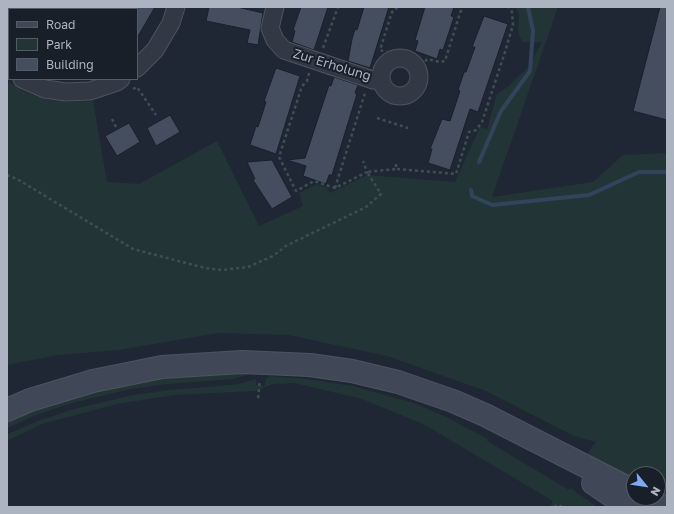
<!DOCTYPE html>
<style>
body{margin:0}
#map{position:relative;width:674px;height:514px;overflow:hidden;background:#1f2734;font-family:"Golos Text",sans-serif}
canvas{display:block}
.frame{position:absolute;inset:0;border:8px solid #acb4c2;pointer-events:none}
.legend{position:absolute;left:8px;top:8px;width:130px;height:72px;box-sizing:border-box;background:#181f29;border:1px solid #535b66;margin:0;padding:5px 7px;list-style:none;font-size:12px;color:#acb4c2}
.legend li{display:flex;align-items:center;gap:8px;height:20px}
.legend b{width:20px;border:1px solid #535b66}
.north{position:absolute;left:626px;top:466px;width:40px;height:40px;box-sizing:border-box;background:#181f29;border:1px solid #535b66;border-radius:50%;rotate:120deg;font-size:11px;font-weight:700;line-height:16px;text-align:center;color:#acb4c2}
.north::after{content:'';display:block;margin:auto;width:14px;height:18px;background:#7fa9f4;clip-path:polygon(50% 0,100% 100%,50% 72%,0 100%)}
</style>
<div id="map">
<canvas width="674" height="514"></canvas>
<div class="frame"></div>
<ul class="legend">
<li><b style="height:5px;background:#404858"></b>Road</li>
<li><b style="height:11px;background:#223436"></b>Park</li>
<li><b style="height:11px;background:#454e5e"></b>Building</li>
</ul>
<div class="north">N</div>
</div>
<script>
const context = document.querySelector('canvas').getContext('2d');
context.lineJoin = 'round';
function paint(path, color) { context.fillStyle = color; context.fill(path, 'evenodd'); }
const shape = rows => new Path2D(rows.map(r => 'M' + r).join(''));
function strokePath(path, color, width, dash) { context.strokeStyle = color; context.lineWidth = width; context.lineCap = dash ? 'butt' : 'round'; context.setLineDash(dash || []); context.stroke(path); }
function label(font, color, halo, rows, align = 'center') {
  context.font = font + ' "Golos Text",sans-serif'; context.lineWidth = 4; context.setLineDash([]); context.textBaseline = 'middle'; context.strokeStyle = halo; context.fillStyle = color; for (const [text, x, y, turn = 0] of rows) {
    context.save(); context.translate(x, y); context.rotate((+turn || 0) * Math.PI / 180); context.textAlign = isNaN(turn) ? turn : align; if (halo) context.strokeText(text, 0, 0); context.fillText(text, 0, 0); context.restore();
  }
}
paint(shape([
 [515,7,558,7,492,197,593,182,623,155,667,153,667,494,658,494,658,474,634,474,634,486,584,458,596,442,574,436,486,391,387,356,288,335,218,333,119,350,58,355,7,365,7,81,25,92,45,99,67,102,93,101,107,182,139,184,217,141,259,226,303,206,299,193,317,184,327,188,330,193,367,175,455,182,480,127,487,129,497,94,509,86,529,66,542,42,522,42,518,32,519,14],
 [254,373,233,379,168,384,131,389,72,403,36,415,7,428,7,419,69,396,163,375],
 [269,376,307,379,353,386,417,404,446,417,488,439,487,441,569,490,570,488,598,507,550,507,553,501,425,425,362,399,294,383,273,384,255,391,174,395,117,404,42,424,7,441,8,434,38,421,74,409,133,395,170,390,239,384,256,379,256,385,265,386,266,378]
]), '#223436');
strokePath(shape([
 [479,162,501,111,530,71,533,31,528,7],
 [471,190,472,196,492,205,589,195,639,172,667,172]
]), '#33435b', 4);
const building = shape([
 [137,7,155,7,137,38,137,7],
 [209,7,237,7,263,13,258,45,247,43,250,30,206,21,209,7],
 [301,7,328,7,314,50,292,42,295,31,293,30,301,7],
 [364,7,389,7,370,68,348,61,352,39,355,29,357,30,364,7],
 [425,7,454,7,451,16,454,17,443,50,440,49,437,59,415,51,418,41,415,40,425,7],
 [660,7,667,7,667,120,633,111,660,7],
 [484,16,508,24,478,112,470,109,450,170,428,163,432,149,430,149,442,119,450,121,460,91,458,90,464,72,466,72,475,47,472,47,484,16],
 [276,68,300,76,276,154,250,145,256,126,258,127,266,102,264,101,276,68],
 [334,77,358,85,355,93,357,94,332,175,329,175,326,184,303,176,306,166,287,160,305,158,329,85,331,86,334,77],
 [170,115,180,132,156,146,147,128,170,115],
 [129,123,140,142,117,156,105,136,129,123],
 [272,160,292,197,272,209,253,180,255,179,247,162,272,160]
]);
paint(building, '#454e5e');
strokePath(building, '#1a202b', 1);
const minor = shape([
 [275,7,270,28,275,40,284,50,373,80,381,78],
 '381 77a19 19 0 1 1 38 0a19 19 0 1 1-38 0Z',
 [137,68,155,50,171,23,176,7],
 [7,69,9,70],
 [22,79,45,89,66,92,90,91,117,82,121,79]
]);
const secondary = shape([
 [7,410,30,400,93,381,162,367,242,362,310,365,352,371,398,382,453,401,485,415,634,491],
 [593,483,628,507],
 [647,498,665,507]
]);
strokePath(minor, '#4d5460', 19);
strokePath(secondary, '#4d5460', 24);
strokePath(shape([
 [77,7,78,9],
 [323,48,338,7],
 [389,53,380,50,392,12,395,11,397,7],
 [418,71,427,59,440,62,445,61,462,7],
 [309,73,307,81,302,86,279,157,296,191,314,181,335,188,367,172,363,161],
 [133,89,137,87,156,115],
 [377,118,408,128],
 [112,119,116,127],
 [396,164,396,169,456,174,469,132,476,130,482,122,505,52,513,25,512,12,509,7],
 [7,175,17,179,133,249,205,268,222,270,248,267,273,256,286,246,366,207,381,194,367,172,396,169],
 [335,188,365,93],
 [258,398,260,380],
 [554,507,558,505,562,507]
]), '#3e4f53', 2.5, [3, 3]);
strokePath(minor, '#323945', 17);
strokePath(secondary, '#404858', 22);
label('13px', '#acb4c2', '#181f29', [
 ["Zur Erholung",332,65,17]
]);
</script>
